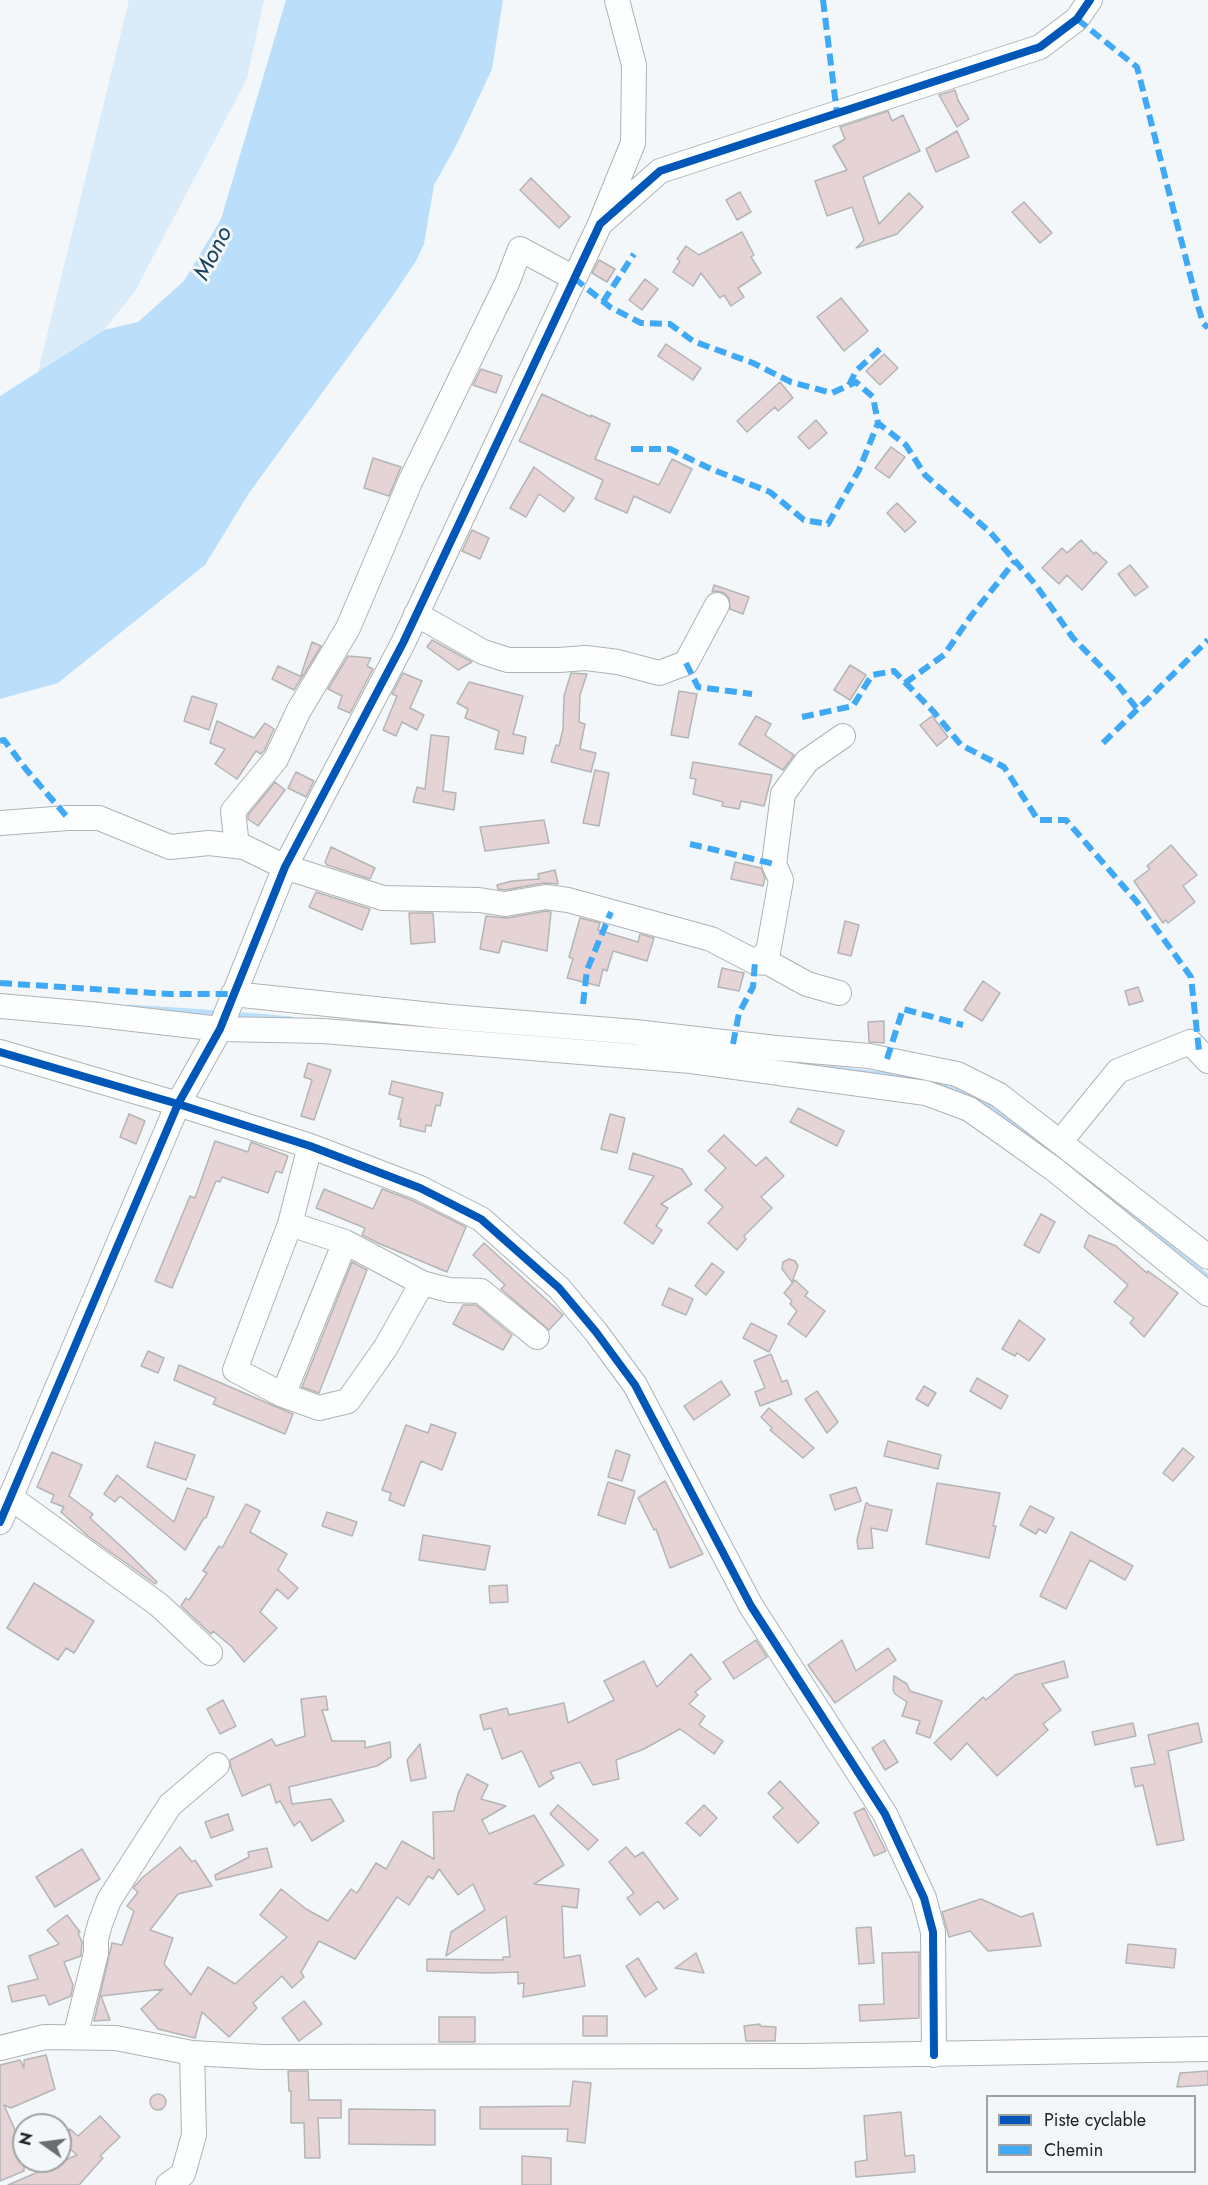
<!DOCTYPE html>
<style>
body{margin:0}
#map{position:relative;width:1208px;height:2185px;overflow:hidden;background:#f4f7f9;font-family:Jost,sans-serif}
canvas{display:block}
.legend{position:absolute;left:986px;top:2095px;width:210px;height:78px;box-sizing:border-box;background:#f3f7fa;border:2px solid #9fa2a4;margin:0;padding:8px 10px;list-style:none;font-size:18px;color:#222324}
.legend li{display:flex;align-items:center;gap:12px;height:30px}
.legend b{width:30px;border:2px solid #9fa2a4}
.north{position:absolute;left:12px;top:2113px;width:60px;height:60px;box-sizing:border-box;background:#f3f7fa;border:2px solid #9fa2a4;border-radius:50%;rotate:284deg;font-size:16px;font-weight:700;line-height:24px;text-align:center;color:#222324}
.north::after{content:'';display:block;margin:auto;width:21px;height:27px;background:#6c6d6f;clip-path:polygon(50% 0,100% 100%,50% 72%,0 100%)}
</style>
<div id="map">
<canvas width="1208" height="2185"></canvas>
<ul class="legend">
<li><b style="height:8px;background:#0057b8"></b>Piste cyclable</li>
<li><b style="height:8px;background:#3fa9f5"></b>Chemin</li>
</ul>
<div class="north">N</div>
</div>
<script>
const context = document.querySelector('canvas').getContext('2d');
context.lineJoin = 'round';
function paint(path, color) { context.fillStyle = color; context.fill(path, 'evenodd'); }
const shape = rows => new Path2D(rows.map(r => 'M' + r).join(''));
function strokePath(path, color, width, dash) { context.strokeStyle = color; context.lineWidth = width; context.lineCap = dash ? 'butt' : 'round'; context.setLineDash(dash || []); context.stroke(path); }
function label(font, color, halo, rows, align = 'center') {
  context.font = font + ' Jost,sans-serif'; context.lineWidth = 6; context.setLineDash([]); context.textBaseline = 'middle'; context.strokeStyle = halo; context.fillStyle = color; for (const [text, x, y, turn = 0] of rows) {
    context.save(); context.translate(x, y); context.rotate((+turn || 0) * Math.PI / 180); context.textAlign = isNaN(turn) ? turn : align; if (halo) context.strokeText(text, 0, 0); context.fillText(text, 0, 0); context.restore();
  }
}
paint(shape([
 [129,0,264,0,247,79,135,291,104,330,38,372]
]), '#daecfa');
paint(shape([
 [286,0,503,0,492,69,457,144,434,185,424,244,416,261,392,297,249,493,205,565,58,683,0,699,0,396,104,330,138,322,184,281,221,219]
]), '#bbdffb');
strokePath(shape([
 [130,1007,220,1013],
 [232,1014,292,1019],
 [827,1068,899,1076,929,1082,970,1095,1004,1116,1053,1154],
 [1107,1197,1208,1277]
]), '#bbdffb', 5);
const building = shape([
 [955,90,958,100,969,119,957,127,939,95,955,90],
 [888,111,892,121,903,115,920,151,863,177,879,224,909,193,923,207,897,234,856,248,864,240,852,207,827,216,815,181,847,170,833,146,845,139,840,127,888,111],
 [957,131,969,157,936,172,926,149,957,131],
 [531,178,570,217,559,228,520,190,531,178],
 [740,192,751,212,737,220,726,200,740,192],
 [1024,202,1052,233,1040,243,1012,212,1024,202],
 [742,232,754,255,751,257,761,273,738,288,744,297,731,306,724,295,720,298,701,273,693,286,673,272,680,261,677,259,686,246,699,255,742,232],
 [599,260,615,269,607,282,592,273,599,260],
 [645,279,658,289,642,310,629,300,645,279],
 [841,298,868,331,844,351,817,317,841,298],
 [666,344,701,368,693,380,658,356,666,344],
 [884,354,898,368,880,385,866,371,884,354],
 [481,369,502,376,496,393,473,385,481,369],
 [780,382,793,398,778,411,775,407,747,432,737,421,780,382],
 [542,394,591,417,591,415,610,424,595,459,659,485,672,459,692,469,670,513,634,496,627,513,595,499,603,480,519,441,542,394],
 [816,420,827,433,809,449,798,437,816,420],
 [891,447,905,457,889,478,875,468,891,447],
 [373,458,401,467,389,496,364,488,373,458],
 [534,467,574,498,564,512,539,494,526,517,510,508,534,467],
 [897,503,916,522,905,532,887,513,897,503],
 [472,530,489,538,480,559,462,551,472,530],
 [1081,540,1094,554,1096,552,1107,562,1082,590,1067,575,1059,584,1042,568,1062,548,1067,553,1081,540],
 [1130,565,1148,587,1135,596,1118,574,1130,565],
 [714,585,749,597,743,614,730,609,729,598,724,593,717,591,712,592,714,585],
 [432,640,472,662,458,670,427,647,432,640],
 [312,642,321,646,303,676,301,675,312,642],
 [348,656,371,658,367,666,373,669,350,713,338,708,342,696,328,689,348,656],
 [850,665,866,675,850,700,834,690,850,665],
 [278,666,302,677,294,690,272,679,278,666],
 [403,673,422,681,410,708,424,715,417,730,402,722,396,736,383,730,397,696,392,694,403,673],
 [571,673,587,674,580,695,579,722,585,724,580,749,596,753,591,772,551,762,556,745,559,746,563,729,564,696,571,673],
 [469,682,523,696,513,734,526,737,523,754,495,749,499,731,465,718,468,709,457,703,469,682],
 [679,691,697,694,688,738,671,735,679,691],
 [192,696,217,704,209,730,184,721,192,696],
 [756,716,771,724,765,735,794,755,783,770,739,744,756,716],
 [932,716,948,737,937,746,920,725,932,716],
 [217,721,254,738,265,723,274,729,264,751,261,754,256,751,237,779,215,764,225,749,210,743,217,721],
 [431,735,449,737,443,791,456,793,454,810,413,802,417,787,425,789,431,735],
 [693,762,772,775,764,806,741,801,739,809,722,806,723,802,693,794,696,779,690,778,693,762],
 [595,770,609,773,599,826,583,823,595,770],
 [296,772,314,781,306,797,288,788,296,772],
 [275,782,285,790,258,826,248,819,248,815,275,782],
 [544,820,549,843,485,851,480,827,544,820],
 [1171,845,1197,875,1183,886,1195,902,1168,923,1166,920,1163,923,1134,881,1150,869,1147,866,1171,845],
 [331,847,375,868,370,879,327,865,325,862,331,847],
 [735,862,761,868,765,878,763,886,731,879,735,862],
 [555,870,558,884,544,883,505,890,498,889,497,885,512,881,539,879,538,874,555,870],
 [316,892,370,909,362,930,309,907,316,892],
 [546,911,551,912,547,951,502,941,499,953,480,949,486,916,507,918,546,911],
 [409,913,433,913,435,942,411,944,409,913],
 [580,918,600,923,598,930,638,942,640,934,654,938,647,961,613,951,607,971,603,969,599,986,567,978,573,959,569,957,580,918],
 [845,921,859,925,851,956,838,953,845,921],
 [722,968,744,973,739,991,718,987,722,968],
 [983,981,1000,993,982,1021,964,1010,983,981],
 [1138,987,1143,1001,1129,1005,1125,991,1138,987],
 [884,1021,884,1043,869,1042,868,1022,884,1021],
 [308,1063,331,1070,314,1120,301,1116,312,1080,304,1077,308,1063],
 [392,1081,443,1093,440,1106,436,1105,431,1126,426,1125,425,1132,400,1126,401,1119,398,1119,403,1098,389,1094,392,1081],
 [798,1108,844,1131,837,1146,790,1122,798,1108],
 [129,1114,145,1121,136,1144,120,1137,129,1114],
 [610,1114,625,1118,617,1153,601,1149,610,1114],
 [724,1135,756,1166,766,1157,784,1176,761,1197,772,1208,744,1236,746,1239,737,1250,708,1223,723,1207,705,1190,726,1168,708,1151,724,1135],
 [215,1141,248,1152,251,1142,288,1156,282,1173,276,1171,268,1193,222,1177,220,1182,216,1181,172,1288,155,1281,190,1196,195,1198,215,1141],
 [633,1153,682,1169,692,1184,661,1204,668,1208,656,1226,662,1230,653,1244,624,1223,654,1176,629,1169,633,1153],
 [324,1189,373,1209,382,1189,414,1201,466,1227,447,1272,378,1243,362,1235,365,1228,316,1208,324,1189],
 [1041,1214,1055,1222,1039,1253,1024,1245,1041,1214],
 [1089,1235,1116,1246,1147,1273,1148,1271,1178,1293,1144,1337,1130,1323,1134,1318,1114,1302,1128,1285,1084,1247,1089,1235],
 [484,1243,563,1315,549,1330,501,1289,505,1285,473,1255,484,1243],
 [789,1259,795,1261,798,1266,792,1282,782,1269,783,1262,789,1259],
 [352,1262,367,1270,319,1393,302,1387,352,1262],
 [712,1263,724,1272,706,1295,695,1286,712,1263],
 [795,1280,808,1292,805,1296,825,1311,806,1337,788,1324,797,1311,790,1304,792,1301,784,1293,795,1280],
 [669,1288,693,1299,686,1315,662,1305,669,1288],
 [463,1305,476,1305,512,1335,503,1350,453,1324,463,1305],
 [1019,1320,1045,1339,1029,1361,1017,1353,1015,1356,1002,1349,1019,1320],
 [751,1323,777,1336,769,1352,743,1338,751,1323],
 [148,1351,164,1358,158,1373,141,1366,148,1351],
 [771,1354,782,1382,787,1380,792,1394,760,1406,755,1392,765,1388,754,1361,771,1354],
 [179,1365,293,1414,285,1434,213,1404,216,1398,174,1380,179,1365],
 [977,1378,1008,1396,1001,1409,970,1391,977,1378],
 [721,1381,730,1395,694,1420,684,1406,721,1381],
 [924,1386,936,1393,928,1406,916,1399,924,1386],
 [817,1391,838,1422,827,1433,805,1399,817,1391],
 [769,1408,814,1448,803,1458,770,1430,772,1428,761,1417,769,1408],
 [431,1424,456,1433,442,1470,421,1461,404,1506,389,1500,391,1493,382,1490,406,1425,428,1433,431,1424],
 [888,1441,941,1455,938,1469,884,1456,888,1441],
 [155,1442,195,1455,186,1480,147,1467,155,1442],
 [1183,1448,1194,1457,1173,1481,1163,1473,1183,1448],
 [616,1450,630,1455,622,1481,608,1477,616,1450],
 [52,1452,82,1465,69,1496,93,1514,90,1518,124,1549,157,1582,155,1584,88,1536,61,1512,64,1507,51,1502,54,1495,37,1487,52,1452],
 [117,1475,174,1522,187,1488,214,1497,206,1518,204,1518,185,1550,120,1496,115,1502,104,1494,117,1475],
 [665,1481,703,1554,670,1568,656,1529,654,1530,638,1498,665,1481],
 [608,1482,635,1491,625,1524,598,1515,608,1482],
 [937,1483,1000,1493,993,1526,996,1526,989,1558,926,1544,937,1483],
 [856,1487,861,1501,835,1510,830,1495,856,1487],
 [866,1503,868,1503,869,1505,892,1510,887,1531,871,1528,873,1548,858,1549,857,1540,866,1503],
 [246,1504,260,1511,250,1532,287,1554,278,1570,298,1588,288,1599,277,1589,260,1612,277,1628,244,1662,232,1647,213,1631,211,1634,181,1606,186,1598,189,1600,207,1573,203,1571,219,1546,222,1548,246,1504],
 [1030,1506,1054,1518,1046,1533,1039,1529,1036,1534,1020,1525,1030,1506],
 [327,1512,357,1522,352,1536,322,1526,327,1512],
 [1071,1532,1133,1566,1125,1580,1090,1560,1066,1609,1040,1596,1071,1532],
 [423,1535,490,1546,485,1570,419,1560,423,1535],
 [34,1583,94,1621,74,1653,66,1648,58,1660,7,1628,34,1583],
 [507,1585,508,1602,490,1603,489,1586,507,1585],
 [756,1640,767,1657,734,1679,723,1662,756,1640],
 [842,1640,856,1671,888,1648,896,1660,835,1703,808,1665,842,1640],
 [691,1654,711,1679,695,1692,698,1695,689,1704,705,1716,699,1725,723,1741,714,1754,680,1729,644,1749,616,1760,619,1779,593,1785,580,1762,550,1772,554,1778,539,1787,522,1751,502,1759,491,1728,484,1730,480,1715,507,1708,509,1715,564,1703,568,1723,614,1700,604,1681,644,1661,657,1687,691,1654],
 [1064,1661,1068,1677,1042,1684,1061,1710,1043,1724,1048,1730,997,1776,967,1743,951,1760,934,1743,983,1697,986,1700,1015,1675,1064,1661],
 [894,1676,907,1684,910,1691,942,1701,930,1738,916,1733,920,1721,902,1716,907,1702,895,1694,893,1690,894,1676],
 [326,1696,328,1710,322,1710,332,1741,365,1741,365,1748,390,1742,391,1757,377,1766,289,1787,292,1804,331,1799,344,1821,312,1841,300,1821,294,1826,280,1801,276,1803,270,1784,242,1796,231,1768,230,1760,272,1739,276,1746,305,1736,301,1699,326,1696],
 [223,1700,236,1726,220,1734,207,1709,223,1700],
 [1133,1723,1136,1736,1095,1745,1092,1732,1133,1723],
 [1198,1723,1202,1742,1168,1751,1184,1840,1157,1845,1143,1785,1135,1787,1131,1768,1155,1764,1148,1735,1198,1723],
 [884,1740,898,1762,885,1770,872,1748,884,1740],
 [420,1744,426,1778,411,1781,407,1760,420,1744],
 [467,1774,488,1785,481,1799,506,1806,482,1820,489,1834,534,1815,564,1865,534,1884,579,1889,577,1908,562,1906,564,1958,580,1955,585,1986,523,1997,524,1983,518,1984,518,1972,488,1973,427,1971,427,1959,503,1960,503,1957,510,1957,506,1916,446,1956,451,1932,485,1910,473,1884,458,1895,439,1869,433,1879,428,1876,409,1905,397,1897,355,1959,319,1941,301,1972,304,1977,292,1988,282,1976,253,2003,257,2008,229,2037,202,2012,195,2038,158,2029,141,2009,163,1989,101,1996,110,2020,94,2021,112,1943,122,1945,134,1911,127,1906,138,1892,133,1888,142,1878,180,1847,192,1862,195,1860,212,1886,178,1894,150,1930,173,1938,164,1964,191,1995,208,1967,235,1984,287,1937,260,1915,281,1889,306,1909,328,1921,351,1889,357,1893,376,1863,386,1869,402,1841,434,1859,433,1812,454,1811,458,1794,467,1774],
 [780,1781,819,1823,798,1843,773,1817,783,1808,768,1793,780,1781],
 [558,1805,598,1840,588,1850,550,1814,558,1805],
 [704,1805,717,1818,700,1836,686,1823,704,1805],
 [864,1808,886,1851,874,1856,854,1813,864,1808],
 [228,1814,233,1830,211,1838,205,1822,228,1814],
 [626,1847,635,1857,643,1852,678,1899,664,1909,658,1901,640,1915,627,1898,634,1893,609,1862,626,1847],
 [267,1848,272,1867,216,1880,215,1875,249,1857,248,1852,267,1848],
 [82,1849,100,1879,55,1907,36,1877,82,1849],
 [981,1899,1021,1917,1033,1913,1041,1946,988,1951,970,1931,949,1937,942,1912,981,1899],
 [67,1915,80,1932,78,1933,82,1942,81,1956,64,1962,73,1985,71,1996,49,2005,45,1995,12,2002,8,1986,38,1979,29,1956,59,1944,47,1930,67,1915],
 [871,1927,874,1963,859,1964,856,1928,871,1927],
 [1128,1944,1176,1949,1174,1968,1126,1963,1128,1944],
 [919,1952,919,2018,860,2021,859,2005,884,2004,882,1953,919,1952],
 [696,1953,704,1973,675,1968,696,1953],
 [638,1958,657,1989,645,1997,626,1966,638,1958],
 [304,2001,322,2024,299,2041,282,2018,304,2001],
 [583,2016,607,2016,607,2036,583,2036,583,2016],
 [439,2017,475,2017,475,2042,439,2042,439,2017],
 [760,2024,760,2026,776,2027,775,2041,746,2041,744,2026,760,2024],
 [46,2055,55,2089,11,2108,4,2105,24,2150,24,2171,0,2181,0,2065,20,2060,24,2068,24,2060,46,2055],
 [288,2071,308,2071,309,2100,341,2100,341,2118,318,2118,320,2158,305,2158,304,2123,291,2123,291,2091,289,2091,288,2071],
 [1208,2071,1208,2085,1177,2087,1180,2073,1208,2071],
 [573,2081,591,2083,585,2143,567,2141,568,2129,480,2129,480,2107,570,2106,573,2081],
 '150 2102a8 8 0 1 1 16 0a8 8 0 1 1-16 0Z',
 [349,2109,435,2110,435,2145,349,2144,349,2109],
 [901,2112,905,2156,914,2155,915,2172,856,2177,855,2162,867,2160,864,2116,901,2112],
 [100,2116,120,2137,100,2156,103,2158,79,2185,8,2185,77,2155,60,2140,70,2129,78,2136,100,2116],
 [522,2156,551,2158,551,2185,522,2185,522,2156]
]);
paint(building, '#e5d3d6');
strokePath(building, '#b4b5b6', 1.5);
const minor = shape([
 [602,219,633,143,634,65,617,0],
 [416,614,483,652,508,660,559,660,586,658,618,662,659,673,686,663,717,605],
 [0,823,68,818,99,818,170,847,209,843,244,847,285,867,383,898,479,900,505,904,546,897,568,900,711,939,755,962,769,963,807,984,839,993],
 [237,846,233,811,276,759,299,710,348,628,410,482,507,283,520,249,574,278],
 [755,962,768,952,781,880,774,864,783,794,807,761,843,736],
 [233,994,451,1017,635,1032,776,1048,869,1056,957,1074,999,1095,1208,1257],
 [0,1006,90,1014,220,1029,323,1031,691,1061,926,1093,969,1109,999,1130,1055,1170,1208,1294],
 [0,1052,178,1104,310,1146,420,1188,481,1219,559,1288,596,1332,635,1385,751,1606,885,1814,924,1898,933,1932,934,2055],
 [1060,1142,1118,1071,1190,1042,1208,1061],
 [310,1146,290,1224,235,1370,283,1395,319,1408,348,1401,386,1347,422,1283],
 [290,1224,345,1242,422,1283,449,1290,481,1291,537,1337],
 [283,1395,345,1242],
 [10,1497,159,1605,210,1653],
 [0,1522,178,1104,220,1029,285,867,403,643,600,224,660,171,1040,47,1077,19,1090,0],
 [75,2037,96,1953,96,1939,100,1924,109,1900,170,1805,217,1765],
 [0,2048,45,2037,116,2038,192,2053,262,2057,804,2056,1208,2049],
 [168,2185,183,2174,194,2135,192,2053]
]);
strokePath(minor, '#b0b2b4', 26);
strokePath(minor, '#fdfefe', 24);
strokePath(shape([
 [823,0,837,114],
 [1077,19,1137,67,1198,306,1203,323,1208,328],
 [574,278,610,307,641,323,670,324,693,341,753,363,791,382,832,393,856,382,873,397,878,423,906,445,925,475,990,532,1035,584,1073,638,1114,680,1138,710],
 [603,302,634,254],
 [849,385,856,371,881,348],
 [631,449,670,449,711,469,770,492,804,520,828,524,859,470,878,423],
 [686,663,698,687,752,694],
 [905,683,944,655,971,616,1015,561],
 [802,717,853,706,872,675,894,671,933,711,961,745,1004,767,1038,820,1066,820,1137,902,1191,977,1199,1051],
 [0,741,4,740,25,768,68,818],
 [1103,743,1208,640],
 [690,844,774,864],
 [0,983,169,994,233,994],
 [583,1004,587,970,611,912],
 [733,1044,739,1013,753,987,755,962],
 [887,1059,903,1009,963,1025]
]), '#3fa9f5', 6, [12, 6]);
strokePath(shape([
 [0,1052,178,1104,310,1146,420,1188,481,1219,559,1288,596,1332,635,1385,751,1606,885,1814,924,1898,933,1932,934,2055],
 [0,1522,178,1104,220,1029,285,867,403,643,600,224,660,171,1040,47,1077,19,1090,0]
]), '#0057b8', 8);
label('italic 24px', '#1c415b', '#f3f7fa', [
 ["Mono",214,254,-63]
]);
</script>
